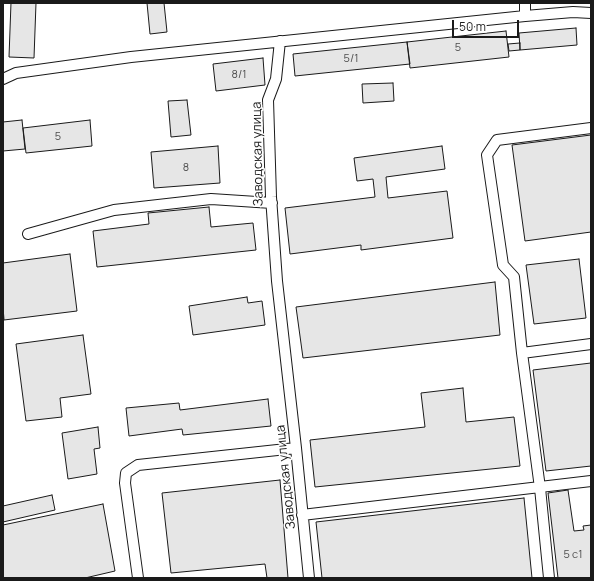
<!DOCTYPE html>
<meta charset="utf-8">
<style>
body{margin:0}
#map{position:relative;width:594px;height:581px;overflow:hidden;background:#fff;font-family:Manrope,sans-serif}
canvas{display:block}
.frame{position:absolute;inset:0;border:4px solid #1a1a1a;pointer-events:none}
.scale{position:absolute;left:452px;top:20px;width:67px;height:18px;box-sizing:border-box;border:2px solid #1a1a1a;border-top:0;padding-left:5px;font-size:12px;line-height:14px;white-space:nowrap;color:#1a1a1a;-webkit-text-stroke:3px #fff;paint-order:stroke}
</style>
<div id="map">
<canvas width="594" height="581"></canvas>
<div class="frame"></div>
<div class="scale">50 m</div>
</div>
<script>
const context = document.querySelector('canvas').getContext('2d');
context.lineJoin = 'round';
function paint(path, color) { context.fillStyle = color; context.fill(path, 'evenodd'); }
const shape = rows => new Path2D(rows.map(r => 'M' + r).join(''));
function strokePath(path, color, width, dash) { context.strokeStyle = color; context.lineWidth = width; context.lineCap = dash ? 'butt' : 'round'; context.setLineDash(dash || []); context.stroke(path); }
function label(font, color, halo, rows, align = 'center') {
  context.font = font + ' Manrope,sans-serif'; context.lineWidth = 3; context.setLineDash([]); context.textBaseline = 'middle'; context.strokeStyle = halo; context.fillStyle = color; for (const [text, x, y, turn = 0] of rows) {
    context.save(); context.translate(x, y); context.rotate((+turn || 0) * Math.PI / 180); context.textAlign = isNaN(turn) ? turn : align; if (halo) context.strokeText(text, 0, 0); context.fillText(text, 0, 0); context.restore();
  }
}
const building = shape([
 [11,3,36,3,34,58,9,57,11,3],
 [147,3,164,3,167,32,150,34,147,3],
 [576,28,577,45,520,50,519,33,576,28],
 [506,31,509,57,410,68,407,42,506,31],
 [407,42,410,64,295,76,293,54,407,42],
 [520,43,520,50,509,51,508,44,520,43],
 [263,58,265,85,216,91,213,64,263,58],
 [393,83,394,101,363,103,362,84,393,83],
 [187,100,191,135,171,137,168,101,187,100],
 [22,120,25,149,3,151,3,122,22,120],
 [90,120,92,146,26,153,23,128,90,120],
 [591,135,591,232,525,241,512,145,591,135],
 [218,146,220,183,154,188,151,152,218,146],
 [442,146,445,169,386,177,388,198,447,191,453,238,361,250,361,245,290,254,285,208,375,197,373,179,357,181,354,158,442,146],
 [209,207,211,227,253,223,256,250,97,267,93,231,149,224,148,213,209,207],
 [70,254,77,311,4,320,3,307,3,263,70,254],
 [579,259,586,318,534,324,526,265,579,259],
 [495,282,500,335,303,358,296,307,495,282],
 [247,297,248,303,262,301,265,325,193,335,189,306,247,297],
 [83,335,91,394,60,398,62,417,26,421,16,344,83,335],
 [591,363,591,466,546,471,533,370,591,363],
 [463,388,466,422,514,417,520,466,315,487,310,440,425,427,421,393,463,388],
 [268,399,271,426,183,435,182,429,129,436,126,408,179,403,180,410,268,399],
 [98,427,100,448,94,449,97,474,68,479,62,433,98,427],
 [280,480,288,578,267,578,265,564,171,573,162,493,280,480],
 [568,490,574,531,584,530,583,526,591,525,591,578,558,578,548,493,568,490],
 [52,495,55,510,3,522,3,506,52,495],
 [524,498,532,578,322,578,316,522,524,498],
 [103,504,115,571,85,578,3,578,3,525,103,504]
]);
paint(building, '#e6e6e6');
strokePath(building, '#1a1a1a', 1);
const minor = shape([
 [525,3,525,16],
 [280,41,276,79,268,100,271,197,277,281,296,448,309,578],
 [3,79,16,73,131,57,525,16,573,12,591,13],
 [28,234,114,210,211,199,272,203],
 [522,353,591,344],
 [302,515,591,481],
 [138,578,125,483,126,473,138,465,296,448],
 [549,578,540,488,522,353,514,277,503,265,487,155,497,140,591,128]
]);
strokePath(minor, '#1a1a1a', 12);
strokePath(minor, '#fff', 10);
label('11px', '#4d4d4d', null, [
 ["5",458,48],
 ["5/1",351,59],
 ["8/1",239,75],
 ["5",58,137],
 ["8",186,168],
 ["5 с1",573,555]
]);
label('13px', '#1a1a1a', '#fff', [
 ["Заводская улица",258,154,-91],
 ["Заводская улица",286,477,-96]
]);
</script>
